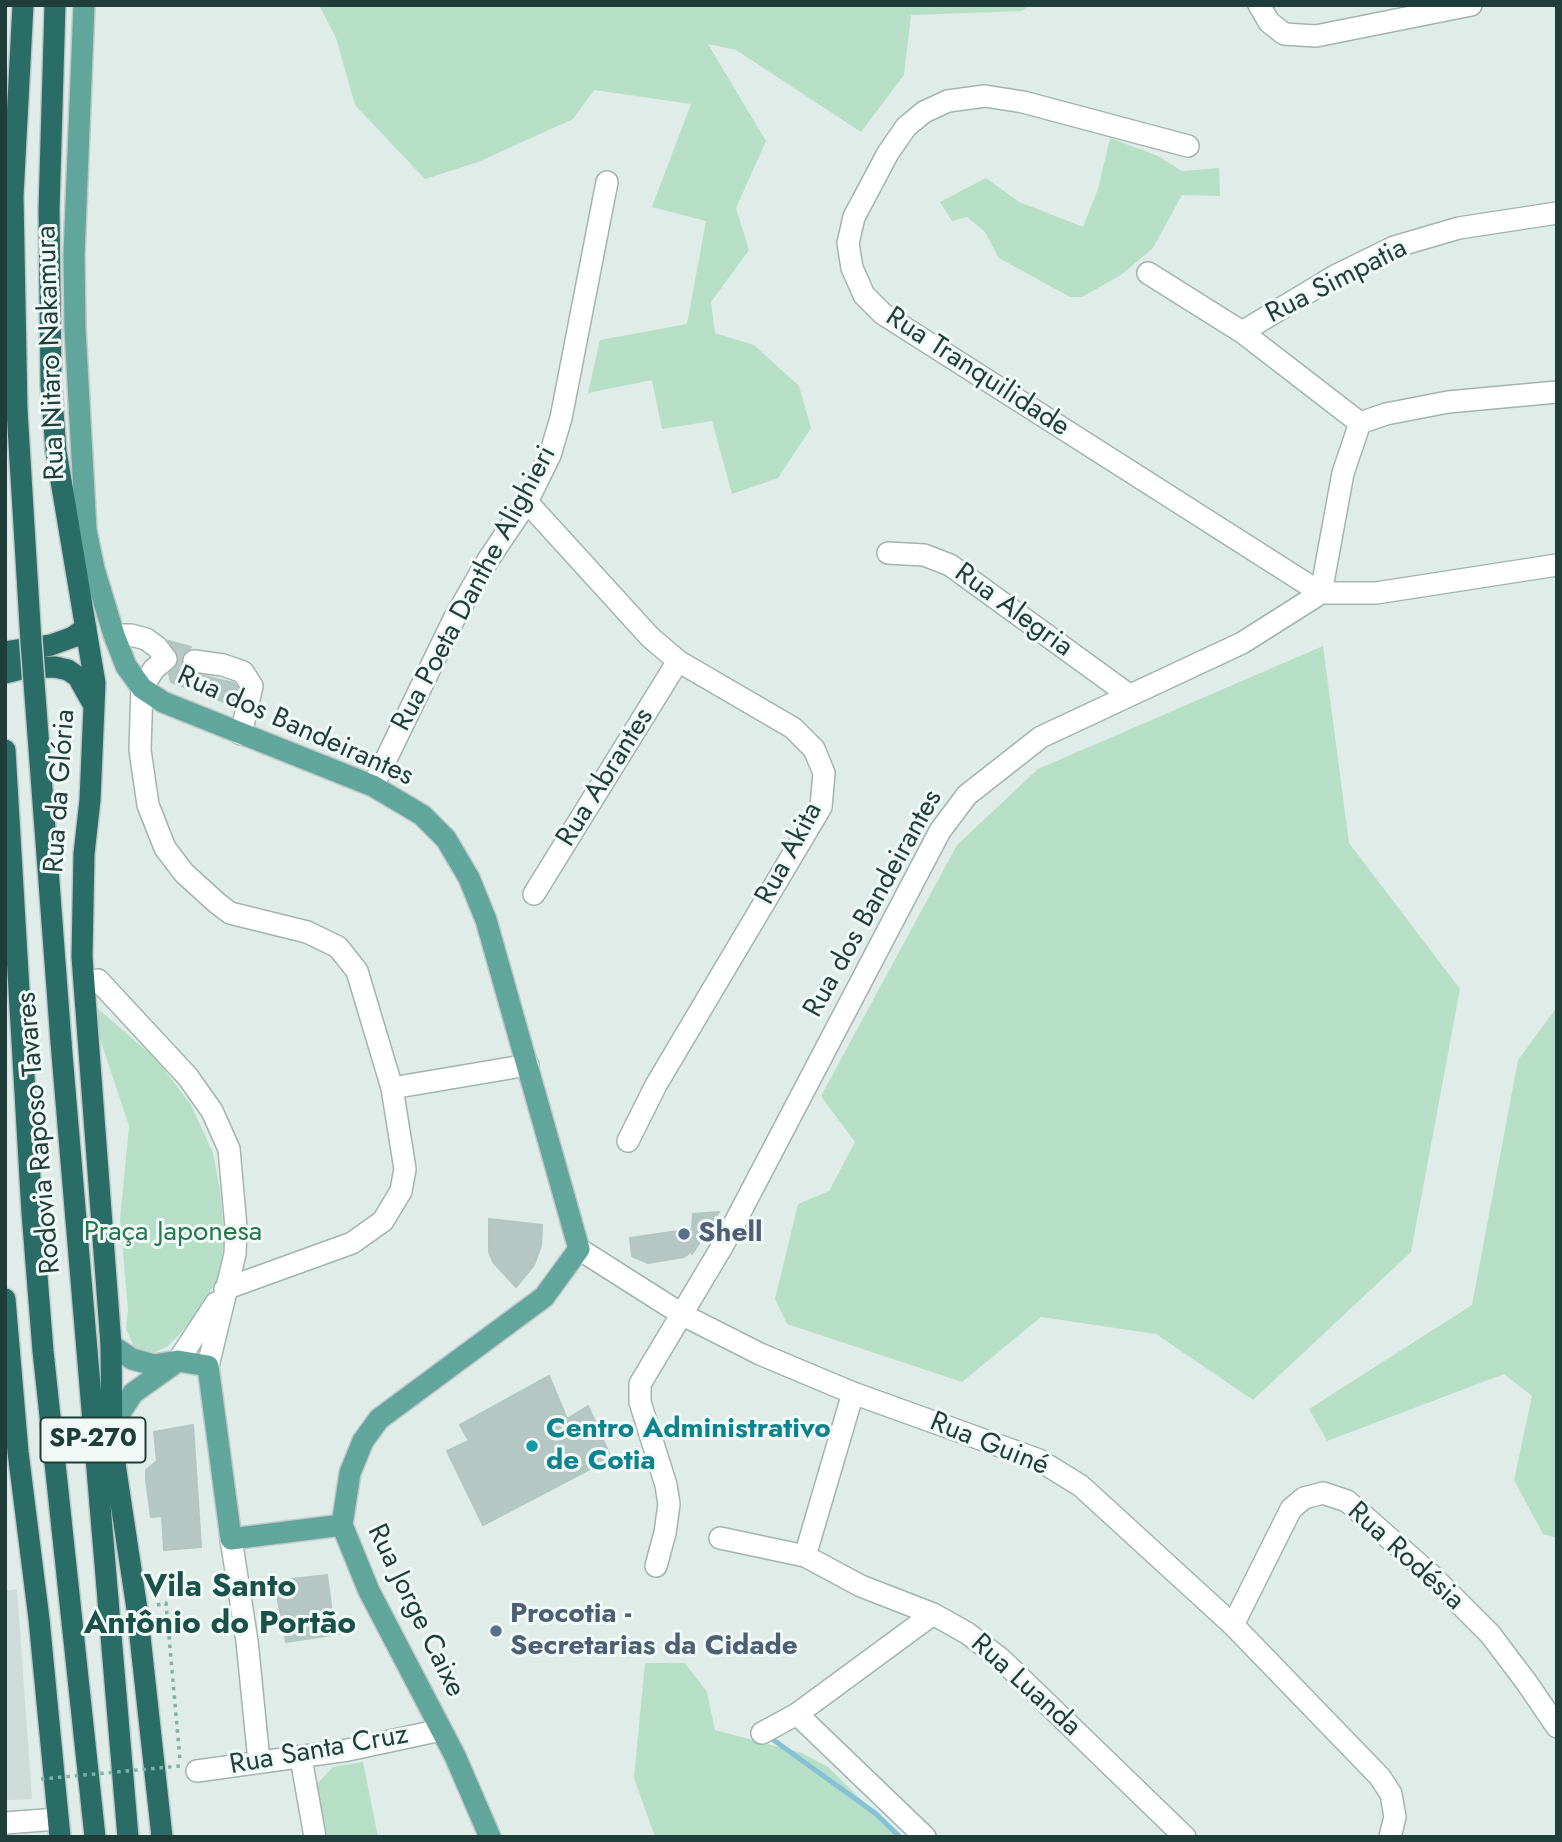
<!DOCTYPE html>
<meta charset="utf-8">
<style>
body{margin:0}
#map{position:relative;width:1562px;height:1842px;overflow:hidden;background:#e0ece8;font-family:Jost,sans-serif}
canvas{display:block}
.frame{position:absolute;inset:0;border:7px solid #1f3e39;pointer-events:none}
</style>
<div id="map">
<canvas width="1562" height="1842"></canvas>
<div class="frame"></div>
</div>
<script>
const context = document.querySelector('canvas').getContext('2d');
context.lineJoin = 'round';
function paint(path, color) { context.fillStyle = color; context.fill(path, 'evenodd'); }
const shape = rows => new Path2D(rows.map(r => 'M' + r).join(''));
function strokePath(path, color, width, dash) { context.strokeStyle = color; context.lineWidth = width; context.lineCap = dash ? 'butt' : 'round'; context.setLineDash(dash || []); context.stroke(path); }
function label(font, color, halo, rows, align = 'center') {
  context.font = font + ' Jost,sans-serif'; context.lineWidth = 6; context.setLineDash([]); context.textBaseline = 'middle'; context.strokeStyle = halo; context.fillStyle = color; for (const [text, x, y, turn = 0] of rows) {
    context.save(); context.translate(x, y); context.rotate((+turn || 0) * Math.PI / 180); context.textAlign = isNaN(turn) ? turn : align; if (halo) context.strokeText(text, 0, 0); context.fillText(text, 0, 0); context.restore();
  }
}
paint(shape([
 [17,1589,32,1799,5,1800,5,1591]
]), '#cedcd8');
paint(shape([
 [319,5,1030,5,1022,11,911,15,904,75,861,132,736,50,708,44,766,141,736,208,749,250,711,302,715,333,754,345,799,386,811,428,778,478,732,494,712,421,662,429,652,380,588,393,600,340,687,324,706,221,652,207,691,104,594,90,573,119,478,162,425,179,355,105,336,38],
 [1110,138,1158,156,1182,171,1219,168,1220,196,1182,195,1153,248,1121,275,1082,297,1070,297,999,258,985,232,967,217,952,221,940,202,986,178,1019,202,1083,227,1098,189],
 [1323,646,1349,843,1460,989,1411,1252,1253,1400,1156,1334,1041,1317,962,1382,787,1324,775,1299,798,1204,829,1191,855,1142,821,1096,957,845,1038,769],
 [96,1007,156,1059,191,1105,213,1153,220,1190,225,1239,218,1278,198,1314,168,1346,153,1353,135,1349,126,1329,128,1310,120,1219,129,1126,100,1039],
 [1557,1007,1557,1538,1543,1534,1514,1480,1532,1396,1504,1374,1327,1441,1309,1409,1472,1305,1518,1060],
 [645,1663,685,1663,707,1692,715,1730,802,1753,828,1767,899,1837,655,1837,634,1778],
 [363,1762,378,1837,319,1837,317,1784,333,1767]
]), '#b7dfc7');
strokePath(shape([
 [768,1736,875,1813,900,1837]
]), '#84c0d6', 5);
const building = shape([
 [169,641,191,647,181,659,182,667,187,672,234,683,238,688,232,705,171,682,169,674,178,664,179,658,169,641],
 [719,1212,692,1254,692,1251,684,1257,648,1263,632,1256,630,1238,692,1229,693,1214,719,1212],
 [489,1219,542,1225,541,1246,534,1265,516,1287,493,1262,489,1252,489,1219],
 [549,1376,567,1419,588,1406,611,1458,483,1525,447,1451,469,1441,460,1425,549,1376],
 [193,1425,201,1547,164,1550,162,1516,151,1517,146,1479,146,1470,157,1461,154,1432,193,1425],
 [327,1575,333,1620,344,1617,345,1633,286,1642,274,1581,327,1575]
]);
paint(building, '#b5c7c2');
strokePath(building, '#b2c7c0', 2);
strokePath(shape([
 [166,659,194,661]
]), '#b9c9c5', 21, [21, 10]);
const minor = shape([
 [1259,5,1269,22,1284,34,1316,36,1471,5],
 [1188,146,1023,102,985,96,948,101,924,112,906,127,888,153,854,217,848,243,852,268,864,295,883,314,1321,593],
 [1148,273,1242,332,1360,423],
 [1242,332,1335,276,1394,247,1459,228,1557,213],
 [1360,423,1386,414,1448,402,1557,392],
 [527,502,650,637,678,661,793,728,814,749,824,773,821,807,656,1085,628,1141],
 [888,553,924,555,950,565,1129,695],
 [1321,593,1343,473,1360,423],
 [114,635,131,635,146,639,157,647,166,659,154,669,142,688,140,750,148,805,165,848,184,873,217,903,230,913,307,932,338,947,357,971,392,1088,405,1169,401,1191,383,1221,352,1243,225,1289],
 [194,661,223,665,243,672,252,686,241,734],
 [373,786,454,619,488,560,527,502,550,455,561,418,607,182],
 [534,894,678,661],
 [98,980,188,1077,212,1111,229,1149,236,1227,235,1254,208,1366],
 [392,1088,528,1065],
 [579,1249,683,1315,760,1354,853,1393,1039,1460,1081,1486,1233,1625,1380,1777,1391,1794,1395,1817,1390,1837],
 [178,1361,216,1303],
 [720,1538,805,1556,861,1586,933,1614,967,1633,1001,1659,1185,1837],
 [231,1539,247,1641,259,1761],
 [805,1556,853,1393],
 [656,1566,665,1533,669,1504,666,1485,640,1402,640,1384,723,1245,940,831,967,795,1041,737,1242,643,1321,593,1376,593,1557,565],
 [1233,1625,1291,1509,1304,1498,1323,1493,1347,1501,1431,1575,1490,1634,1527,1683,1557,1727],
 [797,1714,925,1837],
 [762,1733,797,1714,933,1614],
 [301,1758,315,1837],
 [197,1771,348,1750,441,1730],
 [5,1823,58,1819]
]);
const major = shape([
 [84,5,74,255,75,328,86,530,94,569,114,635,126,666,142,688,163,702,373,786,422,815,446,839,469,878,486,920,579,1249,544,1297,379,1419,363,1441,350,1473,342,1525,369,1591,455,1756,490,1837],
 [111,1345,132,1359,154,1365,178,1361,208,1366,231,1539,342,1525],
 [112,1425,133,1393,174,1364]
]);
const highway = shape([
 [55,5,49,210,51,385,56,451,95,683,90,800,84,854,82,957,111,1345,112,1444,137,1609,162,1837],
 [17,410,13,196,23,5],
 [5,652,51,645,73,637,86,628],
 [5,673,25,668,55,667,68,670,78,677,92,702],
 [5,750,32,1213,43,1351,95,1837],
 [61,1042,128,1837],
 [5,1299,18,1452,39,1619,60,1837]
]);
strokePath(minor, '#a2b4b0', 24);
strokePath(major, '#c0c9c8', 24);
strokePath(highway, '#c0c9c8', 24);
strokePath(shape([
 [157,1605,166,1603,180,1760]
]), '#7eb3a8', 3.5, [3.5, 5]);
strokePath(minor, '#fff', 21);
strokePath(major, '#61a69b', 21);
strokePath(highway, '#296d66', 21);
const highwayBridge = shape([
 [17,410,31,642,61,1042]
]);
strokePath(highwayBridge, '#c0c9c8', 24, []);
strokePath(shape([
 [41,1779,180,1766]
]), '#7eb3a8', 3.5, [3.5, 5]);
strokePath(highwayBridge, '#296d66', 21);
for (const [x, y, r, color] of [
 [684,1234,7,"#5c6f8a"],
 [532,1446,7,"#0f9aa8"],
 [496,1631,7,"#5c6f8a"]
]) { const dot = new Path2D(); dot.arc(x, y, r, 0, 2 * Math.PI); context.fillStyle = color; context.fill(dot); strokePath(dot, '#f1f9f6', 2.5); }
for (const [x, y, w] of [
 [93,1440,105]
]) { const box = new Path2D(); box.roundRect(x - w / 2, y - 22.5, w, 45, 5); context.fillStyle = '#f1f9f6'; context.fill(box); strokePath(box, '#1f3e39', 2); }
label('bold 26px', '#1f3e39', null, [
 ["SP-270",93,1440]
]);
label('28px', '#1f3e39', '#f1f9f6', [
 ["Rua Simpatia",1337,282,-27],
 ["Rua Nitaro Nakamura",52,353,-92],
 ["Rua Tranquilidade",977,373,33],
 ["Rua Poeta Danthe Alighieri",475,589,-62],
 ["Rua Alegria",1013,611,36],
 ["Rua dos Bandeirantes",295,727,24],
 ["Rua Abrantes",606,778,-58],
 ["Rua da Glória",61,791,-86],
 ["Rua Akita",790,854,-62],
 ["Rua dos Bandeirantes",874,904,-61],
 ["Rodovia Raposo Tavares",40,1133,-95],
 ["Rua Guiné",989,1445,22],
 ["Rua Rodésia",1405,1557,42],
 ["Rua Jorge Caixe",415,1611,64],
 ["Rua Luanda",1025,1686,42],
 ["Rua Santa Cruz",319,1751,-10]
]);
label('28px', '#26784f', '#f1f9f6', [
 ["Praça Japonesa",173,1233]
]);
label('bold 28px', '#4e5e75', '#f1f9f6', [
 ["Shell",698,1234],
 ["Procotia -",510,1615],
 ["Secretarias da Cidade",510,1647]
], 'left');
label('bold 28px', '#0d838f', '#f1f9f6', [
 ["Centro Administrativo",546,1430],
 ["de Cotia",546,1462]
], 'left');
label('bold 32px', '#1a524a', '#f1f9f6', [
 ["Vila Santo",220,1588],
 ["Antônio do Portão",220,1625]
]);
</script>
